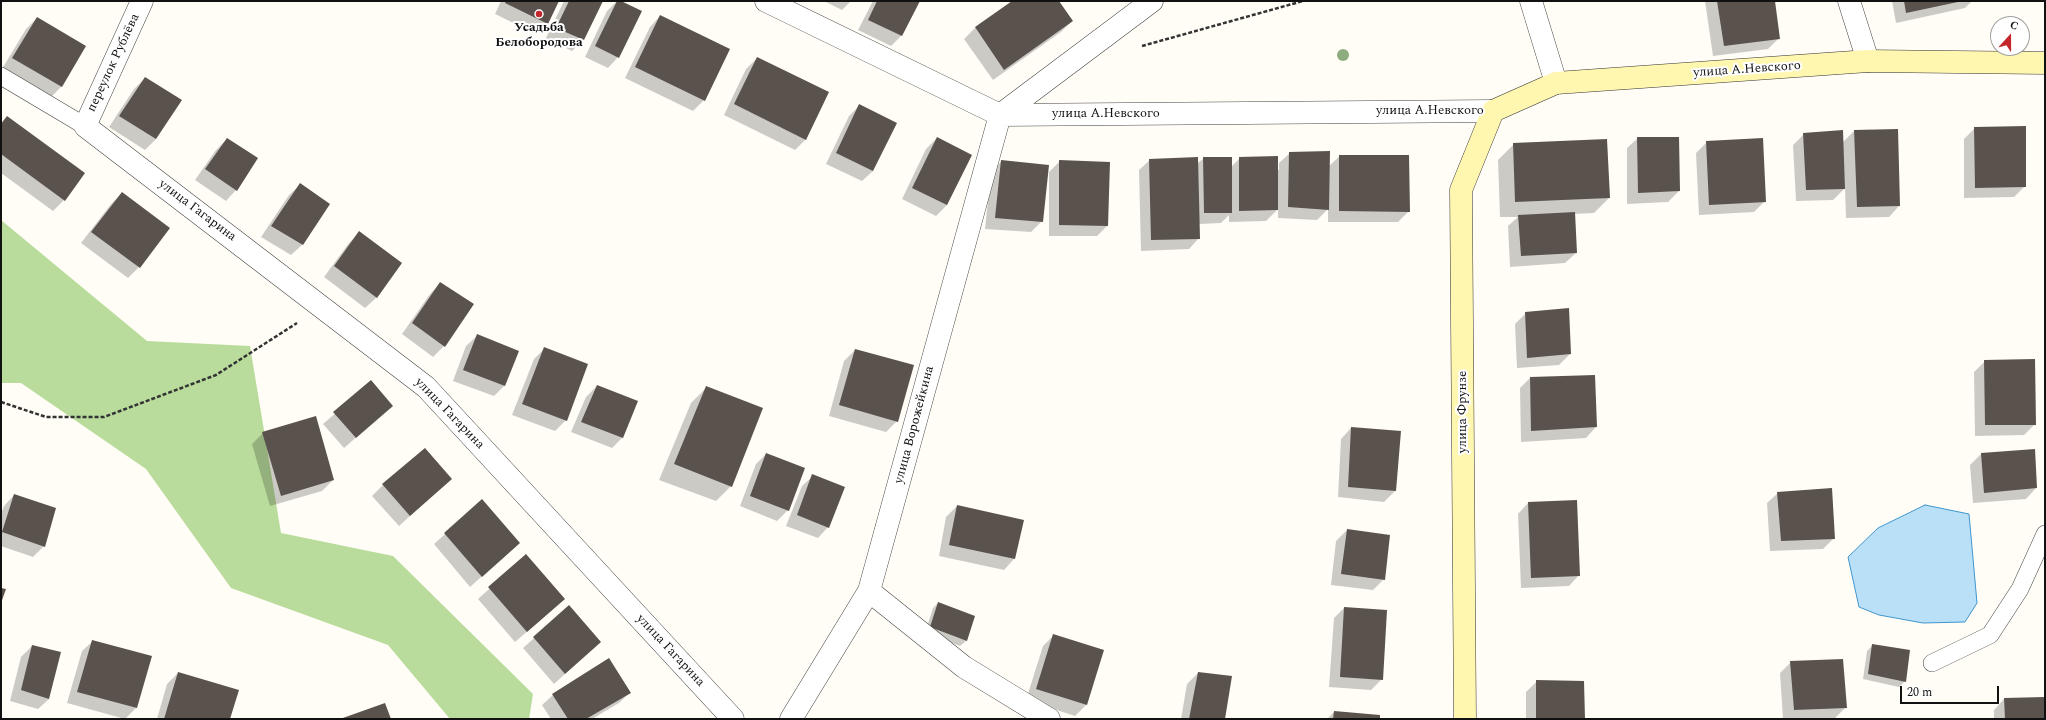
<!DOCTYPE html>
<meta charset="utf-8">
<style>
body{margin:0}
#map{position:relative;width:2046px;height:720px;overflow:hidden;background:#fffdf5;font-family:Spectral,serif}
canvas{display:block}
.frame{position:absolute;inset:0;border:2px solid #111;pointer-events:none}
.north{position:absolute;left:1990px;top:16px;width:40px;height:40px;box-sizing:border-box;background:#fff;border:1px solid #a0a0a0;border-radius:50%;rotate:21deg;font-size:11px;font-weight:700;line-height:16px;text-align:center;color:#111}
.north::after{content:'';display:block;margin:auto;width:14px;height:18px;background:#c4262e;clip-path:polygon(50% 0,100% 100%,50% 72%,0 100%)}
.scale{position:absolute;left:1900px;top:686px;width:99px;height:18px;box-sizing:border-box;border:2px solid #111;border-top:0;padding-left:5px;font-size:12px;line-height:14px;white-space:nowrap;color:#111;-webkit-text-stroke:3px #fff;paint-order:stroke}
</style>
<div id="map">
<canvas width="2046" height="720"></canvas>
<div class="frame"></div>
<div class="north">С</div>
<div class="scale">20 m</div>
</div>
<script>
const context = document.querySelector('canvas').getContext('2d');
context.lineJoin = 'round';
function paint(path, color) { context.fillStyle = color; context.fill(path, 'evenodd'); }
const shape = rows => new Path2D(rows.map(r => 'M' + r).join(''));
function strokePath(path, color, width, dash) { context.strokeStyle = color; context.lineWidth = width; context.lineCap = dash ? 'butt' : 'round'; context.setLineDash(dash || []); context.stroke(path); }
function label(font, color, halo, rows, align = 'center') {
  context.font = font + ' Spectral,serif'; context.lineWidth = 4; context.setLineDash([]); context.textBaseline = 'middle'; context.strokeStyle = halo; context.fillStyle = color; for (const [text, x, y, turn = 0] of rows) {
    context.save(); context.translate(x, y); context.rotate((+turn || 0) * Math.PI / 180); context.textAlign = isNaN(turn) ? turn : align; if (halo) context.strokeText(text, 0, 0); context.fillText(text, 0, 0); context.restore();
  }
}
paint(shape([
 [1,220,147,341,250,346,281,533,393,556,533,694,529,719,450,719,388,645,231,588,146,469,21,383,1,383]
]), '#b9dc9c');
const water = shape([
 [1925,505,1969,514,1977,603,1965,622,1923,623,1879,615,1859,607,1848,557,1878,528,1925,505]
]);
paint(water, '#b9e0f7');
strokePath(water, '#3f96cf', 1);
paint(shape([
 [501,1,558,1,547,24,536,34,495,14],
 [564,1,602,1,583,40,572,51,546,38],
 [617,1,619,1,618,57,608,68,585,57,607,11],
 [824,1,851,1,842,10],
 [873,1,918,1,901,36,891,46,858,30],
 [1014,1,1057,1,1072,21,1061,32,993,80,964,39,975,28],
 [1705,1,1774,1,1779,38,1768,49,1713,56],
 [1892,1,1972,1,1965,8,1896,23],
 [660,16,728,49,704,100,693,111,625,78,650,27],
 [37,18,85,46,61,87,51,97,2,69,26,29],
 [757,58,806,139,795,150,724,115,746,69],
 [145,78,180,100,156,139,145,150,109,127,134,89],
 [860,105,873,171,862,181,826,164,849,116],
 [7,117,64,200,53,211,1,173,1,123],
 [1975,128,2025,186,2014,197,1964,198,1964,139],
 [1897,130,1899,206,1889,217,1846,218,1845,188,1833,200,1796,201,1793,145,1804,134,1842,143,1854,131],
 [937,138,971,155,947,205,936,216,902,199,926,149],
 [1638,138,1679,191,1668,202,1627,204,1627,148],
 [227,139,236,190,226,201,195,180,216,150],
 [1707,142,1765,201,1754,212,1699,215,1696,153],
 [1514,144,1609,198,1594,213,1574,214,1576,253,1565,263,1510,267,1508,226,1518,217,1500,217,1498,160],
 [1290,153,1329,166,1340,156,1409,211,1398,222,1328,222,1328,209,1317,220,1278,218,1278,209,1266,221,1229,222,1229,215,1221,223,1199,224,1199,238,1189,249,1141,251,1139,170,1150,160,1197,164,1204,158,1231,167,1240,158,1279,170,1279,163],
 [1002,161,1042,221,1031,232,985,229,991,172],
 [1060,161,1107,226,1097,236,1049,236,1049,172],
 [300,185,329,204,302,245,291,255,261,237,289,195],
 [122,193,168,228,139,267,128,278,81,243,111,204],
 [360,232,400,263,376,298,365,308,324,277,349,243],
 [440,283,444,346,433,357,402,334,430,294],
 [1526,313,1570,354,1559,365,1517,368,1515,324],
 [477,336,505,385,494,396,453,381,466,346],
 [545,348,566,420,555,431,512,415,534,359],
 [855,350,897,421,886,432,829,416,844,361],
 [1985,361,2035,424,2024,435,1975,436,1974,372],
 [1530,378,1596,427,1586,438,1521,442,1520,388],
 [371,382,392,406,344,448,323,424],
 [597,386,623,437,612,448,571,432,586,397],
 [706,388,731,486,716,501,659,480,691,403],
 [1351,428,1399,432,1395,491,1384,502,1338,497,1341,439],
 [263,433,333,480,322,491,270,506,252,444],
 [2034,450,2036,488,2026,499,1973,503,1970,465,1981,454],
 [766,454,788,510,777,521,740,506,756,464],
 [813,476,828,527,818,538,786,526,802,486],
 [451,479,399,526,372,496,383,485],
 [1778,493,1834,538,1823,549,1770,551,1767,503],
 [14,495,44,546,33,557,1,546,1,514,4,506],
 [482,501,508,553,470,587,434,544],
 [1528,503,1579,575,1569,586,1521,588,1518,514],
 [957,506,1014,559,1004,570,939,556,946,517],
 [1347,530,1384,579,1373,590,1331,585,1336,541],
 [526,556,553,609,515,642,478,599],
 [938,603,974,616,966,641,960,646,925,633,933,608],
 [569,607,600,642,554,684,523,648],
 [1344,608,1382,679,1371,690,1329,687,1334,618],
 [1054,635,1103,651,1086,705,1075,716,1026,700,1043,646],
 [93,641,151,657,136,708,125,719,67,703,82,651],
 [1873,645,1905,681,1899,687,1863,679,1867,651],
 [32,646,49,699,38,709,10,701,21,657],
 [1791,662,1846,707,1835,718,1783,719,1780,673],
 [178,673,229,719,157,719,167,684],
 [1198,673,1224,719,1181,719,1187,684],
 [1537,681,1584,719,1526,719,1526,692],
 [629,693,619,703,592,719,551,719,542,705,553,695],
 [2045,698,2045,719,1994,719,1994,710,2004,699],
 [1334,712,1379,719,1327,719]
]), '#0003');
paint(shape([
 [506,1,559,1,548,24,505,3],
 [569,1,603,1,584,40,556,28],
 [617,1,621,1,642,11,619,58,595,46],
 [877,1,920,1,902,36,868,20],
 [1012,1,1059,1,1073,21,1004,70,975,27],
 [1717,1,1775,1,1780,39,1724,46],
 [1904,1,1958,1,1958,2,1906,13],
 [660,15,730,49,705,101,635,67],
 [37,17,86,46,62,87,12,58],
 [757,57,829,92,806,140,734,104],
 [145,77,182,100,156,139,119,116],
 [859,104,897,123,873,171,836,153],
 [7,116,85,173,65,201,1,154,1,124],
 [2026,126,2026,187,1975,188,1974,127],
 [1898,129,1900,206,1857,207,1854,130],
 [1843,130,1845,189,1806,190,1803,133],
 [937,137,972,155,947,205,912,188],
 [1637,137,1679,137,1680,191,1638,193],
 [227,138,258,158,237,191,205,169],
 [1763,138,1766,202,1709,205,1706,141],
 [1607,139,1610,198,1515,202,1513,143],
 [1330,151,1329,210,1288,207,1289,152],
 [1339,155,1409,155,1410,212,1339,211],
 [1278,156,1278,210,1239,211,1239,157],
 [1198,157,1200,239,1151,240,1149,159],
 [1203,157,1232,157,1232,213,1204,213],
 [1001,160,1049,165,1043,222,995,218],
 [1059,160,1110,162,1108,226,1059,225],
 [300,183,330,204,303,245,271,226],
 [122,192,170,228,140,268,91,232],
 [1575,212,1577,253,1521,256,1518,215],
 [359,231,402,263,377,298,334,266],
 [440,282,474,304,445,347,412,323],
 [1569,308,1571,354,1527,358,1525,312],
 [477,334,519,351,505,386,463,370],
 [544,347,588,364,567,421,522,404],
 [855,349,914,365,898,422,839,405],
 [2035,359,2036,425,1985,425,1984,360],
 [1595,375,1597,427,1531,431,1530,377],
 [371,380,393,406,356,438,333,412],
 [597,385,638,401,623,438,581,422],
 [706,386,763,408,732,487,674,464],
 [316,416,334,480,281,496,262,432],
 [1351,427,1401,431,1396,491,1348,487],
 [425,448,452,479,410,516,382,484],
 [2035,449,2037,488,1984,493,1981,453],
 [766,453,805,468,789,511,750,496],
 [812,474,845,487,829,528,797,515],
 [1832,488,1835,539,1781,541,1777,492],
 [14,494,56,508,45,547,2,532],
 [482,499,520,543,482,577,444,533],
 [1577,500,1580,576,1531,578,1528,502],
 [957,505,1024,520,1015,559,949,545],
 [1347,529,1390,535,1385,580,1341,574],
 [526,554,565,599,527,632,488,587],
 [1,588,6,589,1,603],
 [938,602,975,616,967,641,930,627],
 [569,605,601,642,565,674,533,637],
 [1344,607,1387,610,1383,680,1340,677],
 [1053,634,1104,650,1087,705,1036,689],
 [92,640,152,656,137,708,77,692],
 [1872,644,1910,650,1906,682,1868,674],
 [32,645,61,652,49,699,21,690],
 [609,658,631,693,586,719,568,719,552,694],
 [1843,659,1847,708,1794,710,1790,661],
 [178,672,239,690,230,719,164,719],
 [1198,672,1232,676,1225,719,1189,719],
 [1536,680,1584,681,1585,719,1536,719],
 [2045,697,2045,719,2005,719,2004,698],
 [385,703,391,719,340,719],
 [1334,711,1380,715,1380,719,1333,719]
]), '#5a524d');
const lane = shape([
 [1,76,85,126],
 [1932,663,1990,635,2020,589,2045,534]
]);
const street = shape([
 [142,1,85,126,426,387,733,719],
 [766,1,1000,115,1493,111],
 [1531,1,1556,83],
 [1849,1,1868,61],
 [1000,115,1152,1],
 [869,591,964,667,1049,719],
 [791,719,869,591,1000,115]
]);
const secondary = shape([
 [1465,719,1461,190,1493,111,1556,83,1868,61,2045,63]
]);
strokePath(lane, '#444', 18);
strokePath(street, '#444', 23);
strokePath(secondary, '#333', 23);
strokePath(shape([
 [1142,46,1303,1],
 [1,402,46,417,104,417,216,375,297,323]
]), '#333', 2.5, [4, 2]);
strokePath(lane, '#fff', 17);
strokePath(street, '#fff', 22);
strokePath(secondary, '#fff6b0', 22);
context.fillStyle = '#8dad7f';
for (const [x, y] of [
 [1343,55]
]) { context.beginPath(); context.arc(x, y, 6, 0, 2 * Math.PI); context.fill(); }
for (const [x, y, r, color] of [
 [539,14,4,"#c4262e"]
]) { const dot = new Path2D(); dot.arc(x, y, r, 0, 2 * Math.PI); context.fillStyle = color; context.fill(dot); strokePath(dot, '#fff', 1.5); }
label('bold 13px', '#111', '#fff', [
 ["Усадьба",539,28],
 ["Белобородова",539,43]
]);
label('13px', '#111', '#fff', [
 ["переулок Рублёва",114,63,-65],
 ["улица А.Невского",1747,70,-4],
 ["улица А.Невского",1430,111],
 ["улица А.Невского",1106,114],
 ["улица Гагарина",197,211,37],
 ["улица Фрунзе",1463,412,-90],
 ["улица Гагарина",449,414,46],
 ["улица Ворожейкина",915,425,-75],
 ["улица Гагарина",670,651,47]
]);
</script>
